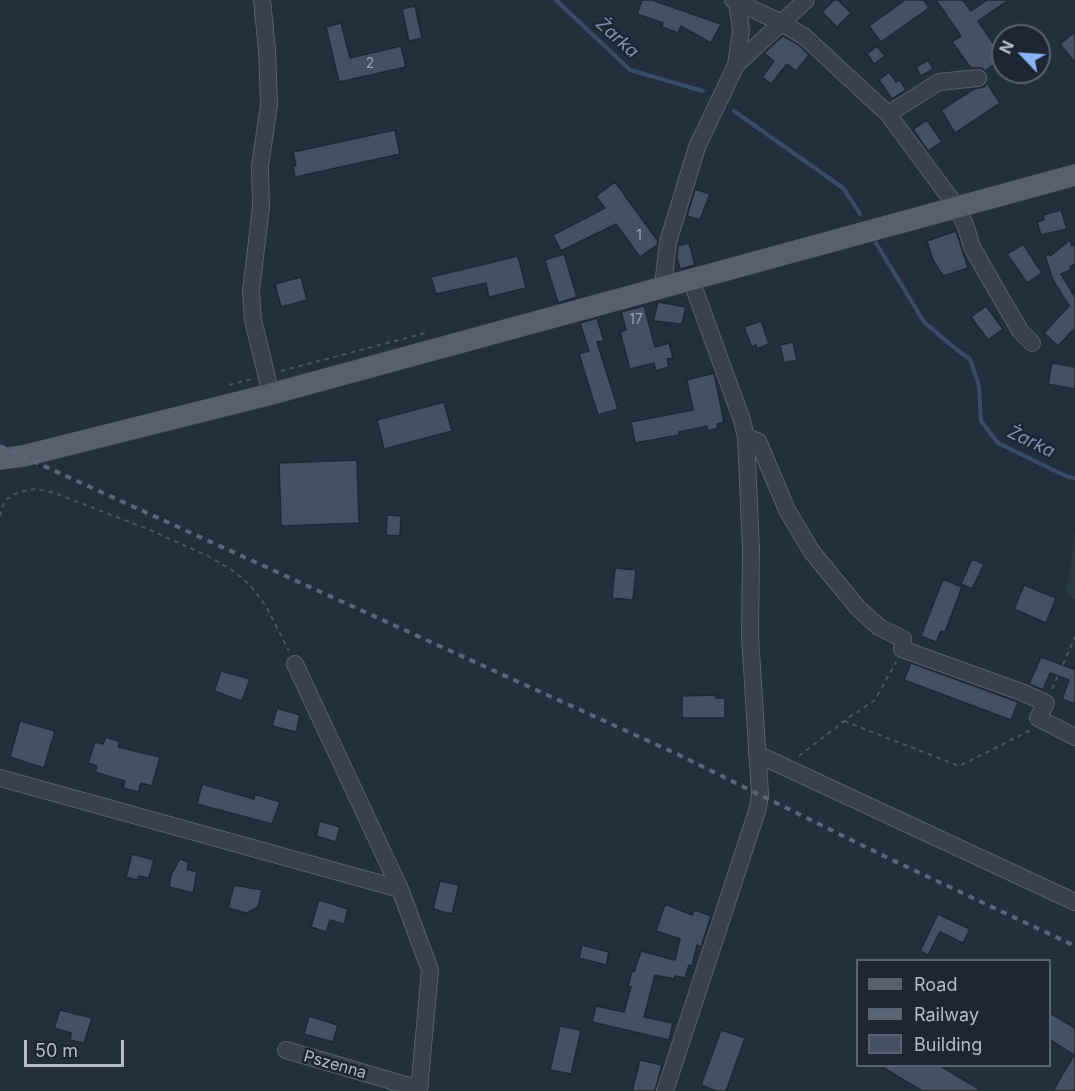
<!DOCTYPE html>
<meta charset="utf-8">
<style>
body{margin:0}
#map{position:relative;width:1075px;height:1091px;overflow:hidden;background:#242f3e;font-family:Inter,sans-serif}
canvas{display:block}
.legend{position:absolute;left:856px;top:959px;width:195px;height:108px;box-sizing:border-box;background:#1d2633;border:2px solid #59626f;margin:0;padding:8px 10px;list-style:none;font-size:18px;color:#b4bcc9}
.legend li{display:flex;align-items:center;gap:12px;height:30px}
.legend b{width:30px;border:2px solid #59626f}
.north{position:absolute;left:991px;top:24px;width:60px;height:60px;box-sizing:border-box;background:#1d2633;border:2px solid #59626f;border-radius:50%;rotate:295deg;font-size:16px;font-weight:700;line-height:24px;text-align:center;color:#b4bcc9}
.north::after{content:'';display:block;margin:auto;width:21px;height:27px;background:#8ab4f8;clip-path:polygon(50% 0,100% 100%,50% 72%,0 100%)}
.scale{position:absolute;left:24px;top:1040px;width:100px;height:27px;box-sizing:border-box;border:3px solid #b4bcc9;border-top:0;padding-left:8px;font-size:18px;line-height:21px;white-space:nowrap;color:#b4bcc9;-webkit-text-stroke:4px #1d2633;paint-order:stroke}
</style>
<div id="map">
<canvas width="1075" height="1091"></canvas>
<ul class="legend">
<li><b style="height:8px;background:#56606e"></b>Road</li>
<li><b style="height:8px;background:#5a6575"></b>Railway</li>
<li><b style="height:16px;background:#455162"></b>Building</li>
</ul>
<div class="north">N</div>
<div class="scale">50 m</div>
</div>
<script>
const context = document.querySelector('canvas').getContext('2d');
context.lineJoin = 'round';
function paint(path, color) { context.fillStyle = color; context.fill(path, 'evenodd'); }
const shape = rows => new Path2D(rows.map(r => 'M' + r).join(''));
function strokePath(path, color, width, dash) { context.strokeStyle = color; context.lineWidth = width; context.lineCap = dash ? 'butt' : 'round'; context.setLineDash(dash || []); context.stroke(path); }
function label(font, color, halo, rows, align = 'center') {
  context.font = font + ' Inter,sans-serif'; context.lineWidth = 5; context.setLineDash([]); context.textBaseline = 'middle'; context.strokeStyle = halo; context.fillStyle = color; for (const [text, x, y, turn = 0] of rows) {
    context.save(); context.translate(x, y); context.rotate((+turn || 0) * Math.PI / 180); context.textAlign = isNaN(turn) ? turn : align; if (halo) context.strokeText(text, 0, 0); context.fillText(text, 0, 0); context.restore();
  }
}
paint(shape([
 [1075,530,1075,599,1066,596]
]), '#263c3f');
strokePath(shape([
 [556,0,630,70,703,91],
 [734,111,843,188,860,214],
 [876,243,924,322,957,350,970,359,979,386,981,421,998,443,1068,477,1075,478]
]), '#394c67', 4);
const building = shape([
 [642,0,652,0,721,24,711,43,681,26,678,33,662,27,663,23,637,14,642,0],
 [834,0,838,0,851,13,837,27,822,12,834,0],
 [905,0,924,0,929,8,881,42,869,26,905,0],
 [936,0,963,0,971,11,987,0,1009,0,978,21,1003,58,985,71,982,68,971,68,952,42,961,36,936,0],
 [415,6,422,38,409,41,402,9,415,6],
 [341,23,350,58,401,46,406,67,339,82,326,27,341,23],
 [1075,32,1075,63,1060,44,1075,32],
 [783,36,799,45,809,55,796,71,787,64,771,84,762,77,774,61,764,53,783,36],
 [877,46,885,56,874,64,867,54,877,46],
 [928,60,933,69,921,76,916,67,928,60],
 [889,72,896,82,900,80,906,90,892,99,879,80,889,72],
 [987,83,1000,103,955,133,941,110,974,89,984,87,987,83],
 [927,120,942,142,928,151,913,129,927,120],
 [395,130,400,154,295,177,293,166,296,166,293,152,395,130],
 [615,182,658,241,657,245,640,257,616,224,561,251,553,235,605,208,596,196,615,182],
 [695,189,710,194,700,220,687,216,695,189],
 [1061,210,1067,229,1041,235,1037,222,1044,220,1043,215,1061,210],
 [956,231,968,268,943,276,933,260,927,241,956,231],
 [1070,240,1072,246,1075,245,1075,264,1070,267,1071,270,1061,274,1075,297,1075,328,1058,346,1044,333,1069,306,1053,280,1045,256,1049,254,1050,256,1070,240],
 [689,243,695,265,680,269,677,257,678,246,689,243],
 [1023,244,1042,273,1027,283,1007,254,1023,244],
 [564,254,577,297,558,303,545,260,564,254],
 [518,256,526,288,489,297,486,283,436,294,431,277,518,256],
 [301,277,307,300,281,307,275,284,301,277],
 [658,302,686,307,682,324,653,321,658,302],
 [644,306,655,347,669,343,673,358,667,359,669,367,656,371,654,363,630,369,620,332,626,330,621,312,644,306],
 [986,306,1003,329,988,340,971,317,986,306],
 [597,318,604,341,597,342,618,409,598,415,579,354,589,351,580,323,597,318],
 [761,321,769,344,757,349,756,345,752,347,744,327,761,321],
 [793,342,797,360,784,363,780,345,793,342],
 [1052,363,1075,367,1075,389,1048,384,1052,363],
 [714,373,724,422,717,424,718,428,708,431,707,426,679,432,679,435,635,443,631,422,693,410,687,380,714,373],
 [444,402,452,431,384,449,377,420,444,402],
 [357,460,359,523,281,526,279,463,357,460],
 [387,515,401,516,400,536,386,535,387,515],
 [972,559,984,564,972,589,961,584,972,559],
 [615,568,636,570,633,600,612,598,615,568],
 [943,579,962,587,945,632,941,631,936,642,921,636,943,579],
 [1024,585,1056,598,1046,623,1014,609,1024,585],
 [1041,657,1073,669,1075,668,1075,704,1062,699,1069,680,1050,673,1043,690,1029,684,1041,657],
 [911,663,1018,702,1011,720,904,680,911,663],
 [221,671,250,679,242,701,214,691,221,671],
 [716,695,716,698,725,698,725,718,682,718,682,696,716,695],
 [277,708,300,715,296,732,272,726,277,708],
 [20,721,55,731,44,768,10,757,20,721],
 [106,737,120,742,118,747,160,757,152,786,141,783,138,792,123,788,125,781,95,772,97,766,88,763,95,742,103,744,106,737],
 [202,784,254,799,255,794,280,802,272,824,197,804,202,784],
 [320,821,340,827,336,842,316,836,320,821],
 [132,854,154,860,149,878,139,876,137,880,126,877,132,854],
 [180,859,189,862,187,869,197,872,193,893,169,887,171,875,180,859],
 [440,881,459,885,452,914,433,909,440,881],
 [234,885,262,890,258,907,247,913,228,908,234,885],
 [319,900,348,909,344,924,330,920,326,932,311,927,319,900],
 [665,904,692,915,694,910,711,916,701,947,697,945,692,966,689,965,685,978,675,976,674,979,655,975,644,1017,673,1023,669,1040,592,1022,596,1006,624,1012,631,987,628,986,632,971,634,972,641,951,675,960,680,939,656,931,665,904],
 [938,914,970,929,963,943,940,932,928,955,920,951,938,914],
 [582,945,609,952,606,965,579,958,582,945],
 [60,1010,92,1018,84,1043,70,1040,71,1033,54,1028,60,1010],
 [1050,1013,1075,1028,1075,1091,1053,1091,1074,1055,1050,1040,1050,1013],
 [309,1016,338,1025,333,1042,304,1034,309,1016],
 [560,1026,581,1030,571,1074,550,1070,560,1026],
 [721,1030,745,1038,726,1091,716,1091,701,1085,721,1030],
 [640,1060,662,1065,655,1091,632,1091,640,1060],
 [879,1065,939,1065,982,1091,922,1091,879,1065]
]);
paint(building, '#455162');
strokePath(building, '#1f2835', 1.5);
const minor = shape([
 [262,0,267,50,269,105,260,166,261,207,251,291,253,320,271,394],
 [733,0,780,22,805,37,888,114,956,206,966,227,972,247,994,286,1021,332,1032,343],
 [736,65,806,0],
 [888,114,939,82,978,78],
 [663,286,668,242,697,147,736,65,741,30,737,2],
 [746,437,758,441,787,510,812,552,858,608,879,627,903,639,902,649,1024,693,1046,703,1038,718,1075,737],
 [295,664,400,889,430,970,419,1091],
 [757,754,1075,902],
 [0,778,400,889],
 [286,1050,409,1086,420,1086],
 [665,1091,758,808,760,794,750,636,751,549,746,437,742,420,691,280]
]);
const major = shape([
 [0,459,23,456,271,394,1075,175]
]);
strokePath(minor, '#565f6c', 18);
strokePath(major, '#414a57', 22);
strokePath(shape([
 [281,371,429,332],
 [229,385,252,379],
 [0,516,5,500,19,492,35,489,52,492,150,530,208,556,232,570,250,585,266,606,289,651],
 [1052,689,1075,637],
 [844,721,959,766,1031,730],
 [799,756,848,718,875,700,896,662]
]), '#44595c', 2, [4.5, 4.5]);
strokePath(minor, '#38414e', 16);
strokePath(major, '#56606e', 21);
strokePath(shape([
 [0,446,677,754,888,858,1075,946]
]), '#5a6575', 4, [6, 6]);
label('14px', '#98a1af', null, [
 ["2",370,64],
 ["1",639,236],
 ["17",636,320]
]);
label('16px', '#b4bcc9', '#1d2633', [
 ["Pszenna",335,1065,16]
]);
label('italic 18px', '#7c92b1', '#1d2633', [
 ["Żarka",617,38,42],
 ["Żarka",1031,442,26]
]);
</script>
